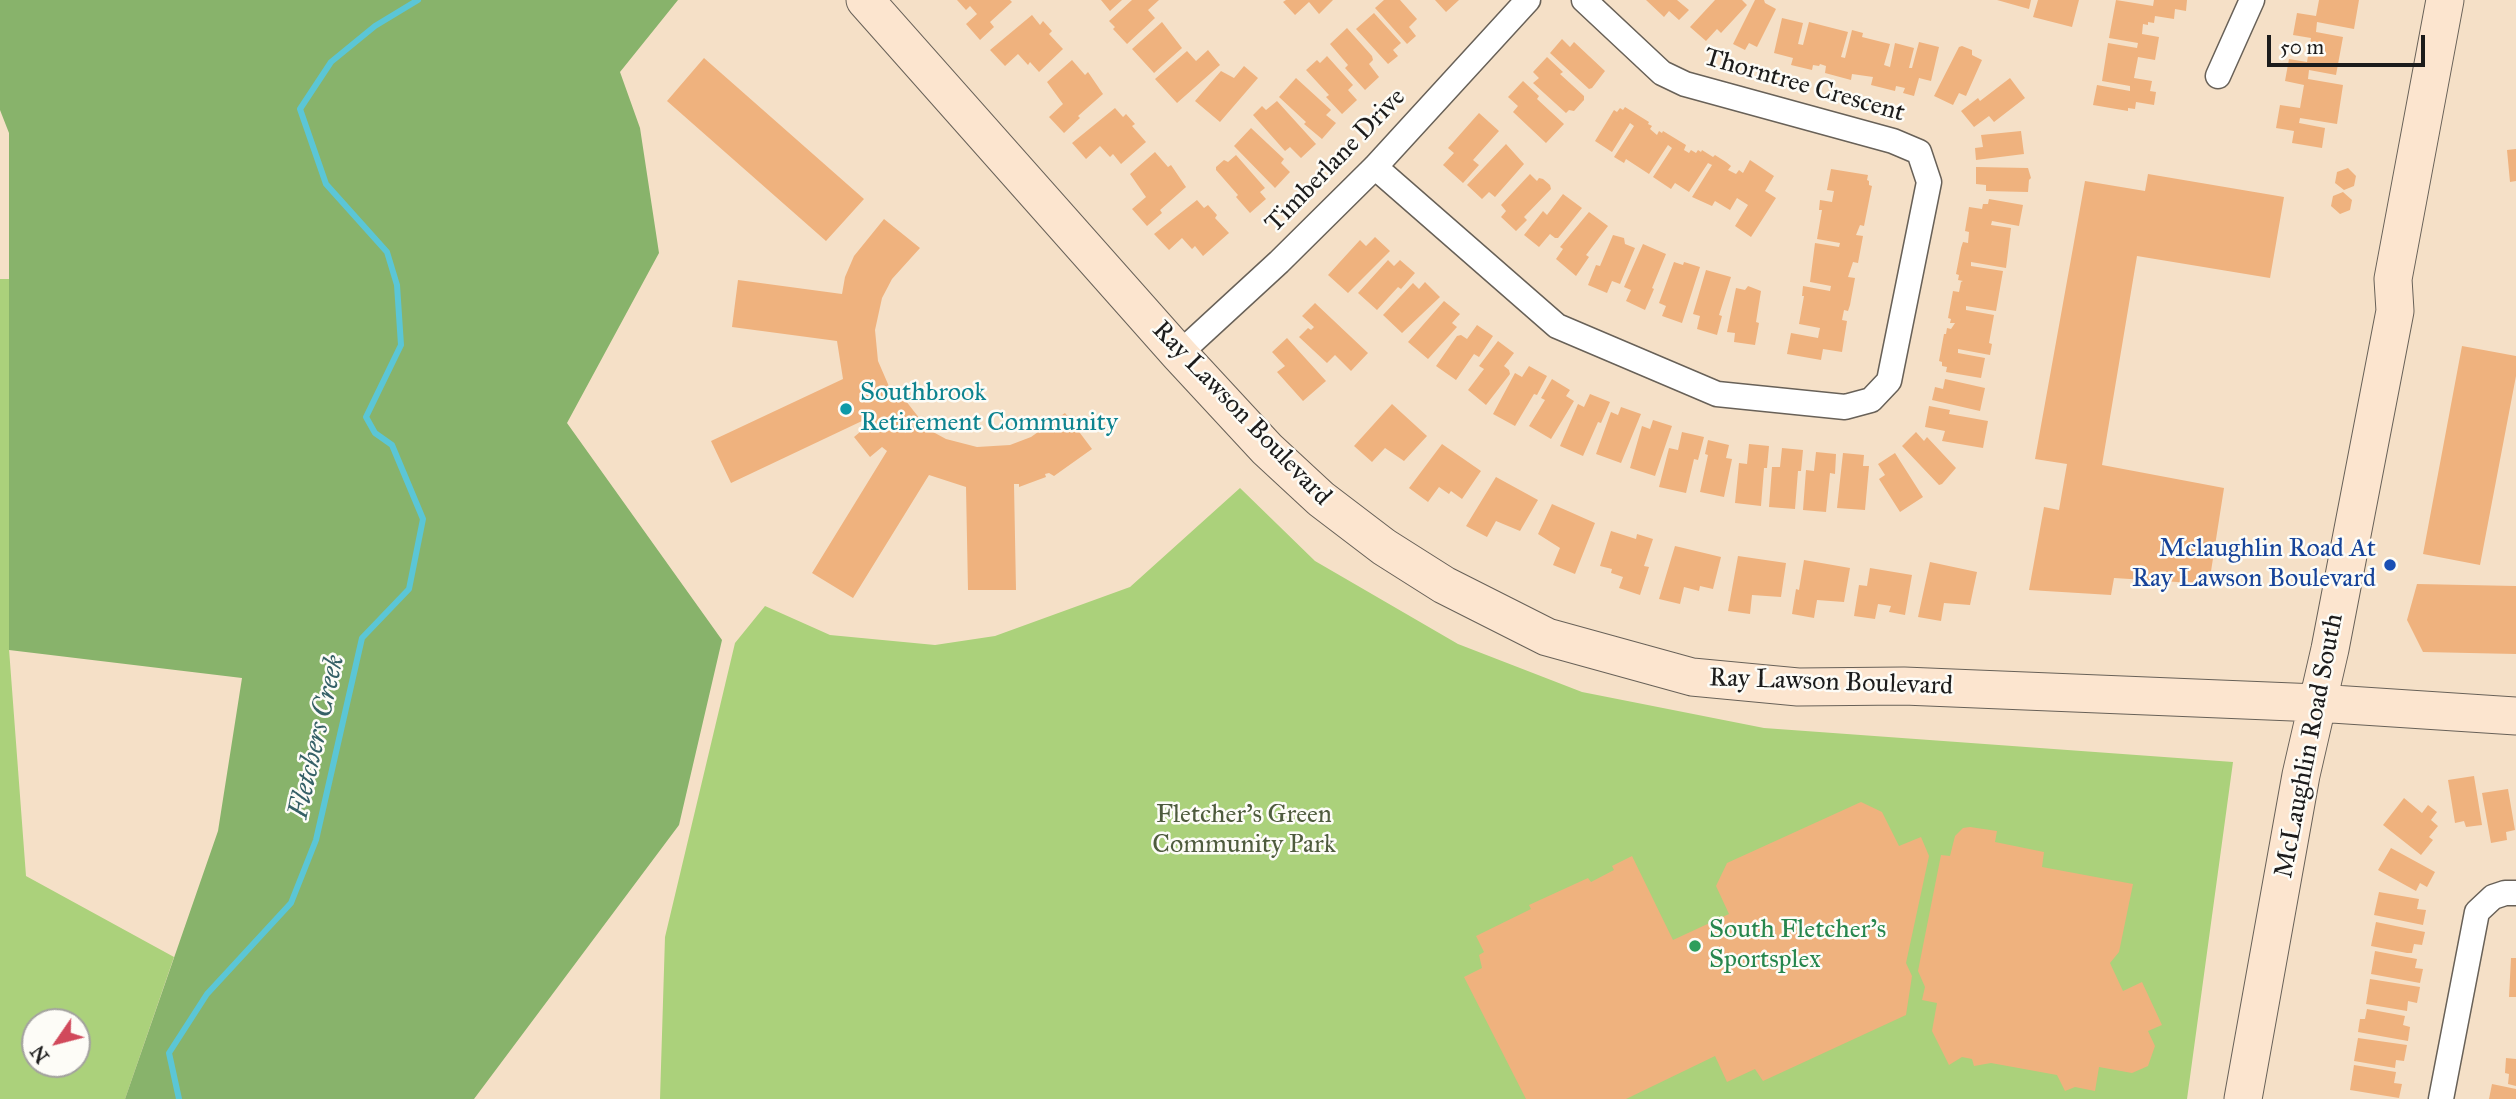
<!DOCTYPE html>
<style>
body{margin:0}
#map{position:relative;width:2516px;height:1099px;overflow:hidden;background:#f5e0c7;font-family:"IM FELL Great Primer",serif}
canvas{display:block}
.north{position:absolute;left:21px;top:1008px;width:70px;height:70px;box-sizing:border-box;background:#fdfcf7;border:2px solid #a3a29f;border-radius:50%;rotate:235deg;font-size:19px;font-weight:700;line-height:28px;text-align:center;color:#1c1c1c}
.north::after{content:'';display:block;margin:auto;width:24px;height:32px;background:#d1495b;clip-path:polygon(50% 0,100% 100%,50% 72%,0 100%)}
.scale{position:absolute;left:2267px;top:35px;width:158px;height:32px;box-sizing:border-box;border:4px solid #1c1c1c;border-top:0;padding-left:9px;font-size:21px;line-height:24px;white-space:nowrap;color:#1c1c1c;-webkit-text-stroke:5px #fdfcf7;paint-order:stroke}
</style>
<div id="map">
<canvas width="2516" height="1099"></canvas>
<div class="north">N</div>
<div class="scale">50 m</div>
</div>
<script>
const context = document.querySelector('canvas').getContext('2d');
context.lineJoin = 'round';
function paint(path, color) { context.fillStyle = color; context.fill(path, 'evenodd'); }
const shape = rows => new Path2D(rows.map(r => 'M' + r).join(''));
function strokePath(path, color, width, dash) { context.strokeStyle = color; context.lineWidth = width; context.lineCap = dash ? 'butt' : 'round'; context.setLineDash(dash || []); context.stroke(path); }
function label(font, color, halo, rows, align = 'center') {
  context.font = font + ' "IM FELL Great Primer",serif'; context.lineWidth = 5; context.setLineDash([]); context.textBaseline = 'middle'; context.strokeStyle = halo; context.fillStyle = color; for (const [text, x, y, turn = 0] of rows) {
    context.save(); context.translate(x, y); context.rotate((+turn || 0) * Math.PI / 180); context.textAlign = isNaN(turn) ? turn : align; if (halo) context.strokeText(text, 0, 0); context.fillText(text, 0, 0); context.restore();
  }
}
paint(shape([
 [0,279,9,279,9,649,26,876,174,957,125,1099,0,1099],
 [35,1022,77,1022,77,1064,35,1064],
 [1240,488,1315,561,1458,644,1582,692,1764,728,2233,762,2187,1099,660,1099,665,937,735,643,765,606,830,635,935,645,995,636,1130,587]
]), '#abd17b');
paint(shape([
 [0,0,678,0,620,72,640,128,659,253,567,423,722,640,679,825,474,1099,125,1099,218,831,242,678,9,650,9,133,0,110]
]), '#88b36b');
strokePath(shape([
 [179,1099,169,1053,207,994,291,903,316,840,362,638,409,589,423,519,392,445,375,433,366,417,401,345,397,285,387,252,326,184,300,109,331,62,375,26,418,0]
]), '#5bc6d6', 6);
paint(shape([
 [957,0,1010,0,1012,2,990,22,994,27,980,40,966,24,977,14,970,6,966,10],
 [1101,0,1122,0,1110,11],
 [1132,0,1159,0,1148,10,1155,18,1127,44,1113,29,1115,27,1109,21],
 [1286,0,1333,0,1319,14,1309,2,1295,15,1283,2],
 [1384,0,1400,0,1417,19,1409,27,1416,36,1407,44,1375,8],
 [1435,0,1459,0,1446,12],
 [1646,0,1677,0,1689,10,1679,20,1669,11,1664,17],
 [1715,0,1742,0,1747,5,1721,33,1717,29,1706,41,1690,27],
 [1755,0,1764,0,1765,3,1776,9,1757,47,1749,43,1745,50,1733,44],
 [1997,0,2031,0,2029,9],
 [2038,0,2079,0,2072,27,2033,17],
 [2116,0,2153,6,2154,0,2187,0,2186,11,2175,9,2174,19,2155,16,2154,23,2148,22,2148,25,2143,24,2142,34,2159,37,2155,60,2138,57,2134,78,2152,81,2150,91,2156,92,2154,105,2136,102,2135,109,2128,108,2128,111,2093,105,2097,85,2130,91,2130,86,2102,81,2108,43,2137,48,2138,43,2109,38],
 [2319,0,2359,0,2354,29,2317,22,2316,32,2343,37,2336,75,2309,70,2308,79,2343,85,2337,124,2300,118,2299,123,2325,128,2322,148,2292,143,2294,131,2276,128,2280,105,2300,108,2304,85,2285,81,2289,59,2307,62,2311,38,2293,35,2297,13,2316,16],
 [1374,13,1401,43,1393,50,1398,56,1388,64,1356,29],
 [1032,15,1040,25,1043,21,1052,31,1049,34,1063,49,1039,72,1030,62,1028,65,1018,54,1005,66,990,50],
 [1782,18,1803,23,1798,44,1803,45,1809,22,1848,32,1841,57,1845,58,1852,30,1863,33,1862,37,1890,44,1884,65,1890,67,1895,43,1914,48,1909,68,1912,68,1919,42,1939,47,1931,81,1919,78,1914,96,1903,93,1905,88,1896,86,1895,91,1871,85,1873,77,1852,74,1851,80,1825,73,1826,66,1820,64,1819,66,1813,65,1812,70,1791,65,1793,58,1774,53],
 [1162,22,1182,48,1154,73,1132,49],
 [1347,28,1372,56,1373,60,1369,64,1379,77,1365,90,1345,68,1348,65,1330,44],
 [1562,39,1570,47,1574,42,1605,71,1592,88,1589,89,1550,53],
 [1962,46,1972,50,1972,55,1982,60,1966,96,1959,93,1953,105,1934,96,1959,47],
 [1208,50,1220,65,1177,103,1155,79,1187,51,1196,61],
 [1327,56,1353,85,1348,90,1357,100,1342,114,1326,97,1329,95,1306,70,1317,60,1320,63],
 [1547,57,1563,72,1560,74,1584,96,1584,100,1574,111,1569,110,1566,113,1533,83,1539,78,1533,72],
 [704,58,864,199,826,241,667,101],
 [1072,60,1085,75,1088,72,1103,94,1078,116,1080,118,1064,133,1049,117,1063,104,1047,82],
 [1244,66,1258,78,1220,122,1195,101,1221,71,1234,78],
 [1296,78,1331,110,1326,115,1336,123,1322,139,1304,124,1306,122,1279,97],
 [2010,78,2025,98,1994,122,1989,116,1974,127,1961,111,1978,98,1980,101],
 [1523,81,1539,96,1537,99,1564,124,1546,143,1513,112,1518,106,1508,97],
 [1277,101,1316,144,1301,158,1290,147,1285,151,1253,115,1262,106,1266,110],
 [1625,107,1649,122,1648,124,1652,126,1650,129,1657,135,1659,131,1662,133,1663,131,1686,145,1684,150,1689,153,1691,150,1696,153,1698,150,1701,152,1702,150,1713,157,1715,155,1726,162,1731,166,1728,170,1736,174,1739,170,1743,173,1750,160,1774,176,1765,191,1776,198,1751,237,1735,226,1748,205,1737,198,1730,210,1715,201,1712,206,1692,197,1712,165,1708,163,1689,192,1675,183,1671,189,1653,177,1672,148,1668,145,1649,174,1626,159,1624,163,1614,157,1634,126,1630,123,1612,152,1595,141,1614,110,1617,112,1620,108,1623,110],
 [1115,108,1123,117,1126,114,1135,124,1132,126,1146,142,1121,164,1113,154,1110,157,1100,146,1086,159,1072,143],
 [1479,113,1499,131,1473,160,1479,165,1463,183,1443,165,1454,153,1448,148],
 [1251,128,1284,159,1281,163,1290,172,1275,188,1234,146],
 [2021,131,2024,154,1976,160,1975,148,1983,147,1981,135],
 [1506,144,1524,164,1495,197,1489,192,1482,199,1467,185],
 [2516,149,2516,181,2510,182,2507,150],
 [1155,152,1168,167,1171,165,1186,187,1160,210,1162,213,1147,226,1132,209,1146,197,1130,174],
 [1236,155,1265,188,1260,192,1266,199,1250,213,1236,197,1238,195,1216,170,1216,167,1224,160,1228,162],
 [1976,167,2028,168,2031,178,2029,180,2028,192,1986,191,1986,185,1976,184],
 [2348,168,2356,176,2354,186,2344,190,2335,183,2337,172],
 [1831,169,1868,175,1867,180,1869,181,1869,185,1872,186,1864,226,1860,225,1856,235,1863,236,1858,263,1853,262,1848,277,1855,278,1850,305,1848,311,1844,310,1842,320,1847,321,1842,352,1823,349,1821,360,1787,354,1791,333,1818,338,1820,328,1799,324,1804,296,1802,296,1803,286,1830,291,1831,286,1810,282,1815,243,1839,247,1840,243,1817,239,1822,210,1819,210,1820,200,1832,202,1834,191,1827,190],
 [1530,174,1537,181,1539,178,1543,179,1550,185,1551,189,1524,217,1527,220,1516,231,1501,217,1506,211,1501,205],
 [2148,174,2284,197,2270,278,2137,256,2102,465,2224,488,2209,584,2114,578,2111,595,2029,590,2044,507,2059,510,2067,464,2035,459,2085,181,2145,191],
 [2343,192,2352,200,2350,210,2340,214,2331,206,2333,196],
 [1563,194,1582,208,1558,238,1555,238,1550,234,1539,247,1524,235,1543,211,1547,215],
 [1989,199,2023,205,2019,226,1992,221,1991,225,2011,228,2006,268,1971,262,1971,266,2003,271,1996,311,1966,306,1966,310,1994,315,1989,343,1992,344,1990,355,1958,349,1958,353,1985,358,1981,378,1946,372,1947,367,1942,366,1942,362,1939,361,1944,334,1946,334,1947,328,1951,329,1955,323,1950,323,1951,319,1948,318,1953,291,1959,292,1961,282,1963,281,1958,280,1959,275,1956,274,1961,248,1963,242,1968,243,1969,232,1965,231,1969,207,1982,209,1983,204,1988,204],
 [1197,200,1204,208,1208,205,1217,215,1215,218,1229,233,1203,256,1195,246,1192,249,1182,238,1169,250,1154,234],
 [1589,212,1608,226,1586,255,1589,257,1576,276,1556,259,1563,249,1560,247],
 [884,219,920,248,892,279,882,298,875,330,878,361,891,391,902,396,920,419,922,426,946,439,977,447,1010,445,1031,437,1065,413,1092,449,1054,476,1049,473,1045,474,1046,477,1019,487,1019,484,1014,484,1016,590,968,590,966,487,929,475,853,598,812,573,887,451,882,447,870,457,854,437,866,427,862,421,731,483,711,441,843,379,837,341,732,327,738,280,842,294,845,277,854,256],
 [1613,235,1624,238,1625,244,1635,248,1620,284,1612,281,1607,293,1588,285,1596,265,1600,266],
 [1375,237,1390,251,1348,293,1328,275,1360,240,1366,246],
 [1643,244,1666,254,1652,288,1654,289,1645,310,1626,301,1631,290,1624,287],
 [1388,260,1394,266,1400,260,1415,273,1401,289,1398,287,1377,310,1358,293],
 [1674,262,1683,265,1684,262,1700,267,1682,323,1662,316,1666,306,1659,303],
 [1706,270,1731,277,1719,315,1722,316,1717,335,1697,329,1700,316,1693,314],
 [1425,282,1440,297,1402,333,1383,315,1413,283,1419,289],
 [1748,286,1761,291,1756,322,1759,323,1755,345,1734,342,1735,333,1727,332,1736,288,1745,290],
 [1444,301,1460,314,1452,323,1457,327,1428,359,1408,342],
 [1315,303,1368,353,1351,371,1335,355,1327,363,1299,337,1308,328,1311,330,1314,327,1302,316],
 [1477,325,1493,336,1479,357,1474,354,1456,380,1436,366,1457,336,1461,335,1467,339],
 [1287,338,1326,381,1303,401,1277,372,1285,366,1272,352],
 [1498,341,1514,353,1504,366,1509,370,1510,374,1486,405,1468,390,1484,369,1479,366],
 [2462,346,2516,356,2516,376,2480,565,2423,554],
 [1529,366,1547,376,1537,395,1534,394,1515,426,1493,414,1515,373,1522,377],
 [1552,379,1570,390,1566,396,1574,401,1551,439,1529,426,1545,400,1541,398],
 [1945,379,1985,388,1980,411,1932,400,1935,387,1943,389],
 [1590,394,1610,402,1601,423,1598,422,1583,456,1560,446,1578,404,1584,407],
 [1392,404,1427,436,1404,461,1385,448,1372,462,1354,446],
 [1929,406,1950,410,1949,414,1988,421,1983,448,1942,441,1945,431,1925,427],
 [1621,407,1641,414,1621,463,1596,454,1611,412,1618,415],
 [1653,420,1672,426,1655,476,1630,468,1642,426,1650,429],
 [1682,432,1704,437,1698,460,1694,459,1686,493,1659,487,1669,448,1678,450],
 [1916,432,1924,441,1927,437,1956,468,1942,484,1939,485,1902,446],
 [1708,440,1729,445,1726,458,1732,459,1724,497,1700,492,1708,455,1705,454],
 [1442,444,1481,471,1462,499,1451,491,1449,494,1439,487,1428,502,1409,488],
 [1749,444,1769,446,1767,468,1764,468,1761,506,1735,503,1739,463,1747,464],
 [1782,448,1803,450,1801,471,1798,471,1795,509,1769,507,1772,467,1780,467],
 [1816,452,1836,454,1835,474,1830,473,1826,512,1803,510,1806,470,1814,471],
 [1843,453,1864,455,1863,466,1869,466,1865,510,1837,508],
 [1895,453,1923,497,1900,512,1879,479,1885,475,1878,464],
 [1496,477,1538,500,1520,531,1496,521,1487,537,1466,526],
 [1552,504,1595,523,1575,574,1553,565,1560,548,1538,534],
 [1611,531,1636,539,1637,534,1653,539,1644,566,1649,567,1640,595,1619,588,1623,577,1611,573,1612,569,1600,566],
 [1675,546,1721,557,1713,589,1700,586,1699,591,1684,587,1680,604,1659,599],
 [1738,556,1786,563,1781,597,1752,595,1750,614,1728,611],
 [1804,560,1850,568,1844,602,1817,600,1814,618,1792,614,1796,589,1799,590],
 [1930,562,1977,572,1970,605,1944,603,1941,621,1918,617],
 [1870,568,1912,575,1905,615,1889,612,1891,606,1878,604,1875,619,1854,616,1859,585,1867,586],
 [2417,584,2516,586,2516,654,2423,652,2407,620],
 [2474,776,2482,825,2466,827,2464,821,2455,823,2448,780],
 [2508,789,2515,830,2506,832,2507,840,2491,843,2482,793],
 [2404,798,2422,813,2428,805,2437,812,2431,820,2438,826,2429,837,2433,840,2421,855,2383,825],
 [1861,802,1882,812,1899,846,1921,837,1929,856,1906,963,1912,976,1906,1015,1763,1081,1755,1069,1727,1082,1715,1056,1626,1099,1526,1099,1464,977,1482,968,1479,955,1484,952,1476,936,1531,909,1529,905,1588,878,1591,882,1614,870,1612,866,1632,856,1673,940,1729,914,1716,886,1727,863],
 [1970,827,1997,831,1995,842,2044,852,2042,867,2133,884,2119,952,2110,963,2123,991,2142,982,2162,1025,2148,1031,2155,1046,2148,1066,2132,1073,2099,1067,2095,1091,2075,1087,2065,1091,2057,1075,1991,1063,1974,1066,1972,1059,1962,1057,1949,1065,1932,1031,1937,1003,1922,1000,1925,987,1918,971,1941,855,1950,856,1955,836,1963,828],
 [2391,848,2435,872,2427,887,2420,883,2416,891,2378,870],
 [2379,892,2419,899,2417,909,2426,910,2423,925,2374,915],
 [2376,922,2425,932,2422,945,2414,944,2412,953,2407,953,2371,946],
 [2375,951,2417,959,2415,968,2423,969,2420,983,2371,974],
 [2511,958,2516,958,2516,997,2509,997],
 [2370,979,2420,987,2417,1003,2408,1001,2407,1011,2366,1004],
 [2367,1009,2405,1016,2403,1025,2410,1027,2408,1041,2358,1032,2360,1019,2365,1019],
 [2358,1038,2407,1045,2404,1061,2396,1060,2395,1068,2354,1061],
 [2506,1058,2516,1059,2516,1086,2508,1084,2509,1074,2505,1073],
 [2354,1065,2396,1072,2394,1083,2402,1084,2399,1098,2350,1090],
 [2492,1084,2516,1089,2516,1099,2489,1099]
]), '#efb27e');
const street = shape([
 [2218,76,2252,0],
 [1375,167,1557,326,1717,394,1845,407,1871,400,1889,381,1929,182,1919,152,1893,141,1685,84,1662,73,1584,0],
 [1179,354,1279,262,1375,167,1528,0],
 [2441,1099,2477,912,2493,897,2505,893,2516,893]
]);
const secondary = shape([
 [865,0,1179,354,1267,449,1321,499,1384,547,1444,585,1547,637,1692,677,1798,687,1904,686,2317,703,2516,716],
 [2243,1099,2301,775,2330,649,2395,311,2393,279,2445,0]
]);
strokePath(street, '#686158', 27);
strokePath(secondary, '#686158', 39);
strokePath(street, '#fff', 24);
strokePath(secondary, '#fce5cf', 37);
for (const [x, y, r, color] of [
 [846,409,7,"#0f9aa8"],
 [2390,565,7,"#1a4fb4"],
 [1695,946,7,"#2e9e5b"]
]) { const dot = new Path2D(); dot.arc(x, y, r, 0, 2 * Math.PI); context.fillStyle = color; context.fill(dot); strokePath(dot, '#fdfcf7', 2.5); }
label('26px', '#1c1c1c', '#fdfcf7', [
 ["Thorntree Crescent",1804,86,16],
 ["Timberlane Drive",1336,161,-46],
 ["Ray Lawson Boulevard",1241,414,46],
 ["Ray Lawson Boulevard",1831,683,2],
 ["McLaughlin Road South",2310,746,-79]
]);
label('26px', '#0d838f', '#fdfcf7', [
 ["Southbrook",860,394],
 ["Retirement Community",860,424]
], 'left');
label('26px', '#164399', '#fdfcf7', [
 ["Mclaughlin Road At",2376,550],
 ["Ray Lawson Boulevard",2376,580]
], 'right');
label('26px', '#4e5b3d', '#fdfcf7', [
 ["Fletcher's Green",1244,816],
 ["Community Park",1244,846]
]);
label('26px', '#27864d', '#fdfcf7', [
 ["South Fletcher's",1709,931],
 ["Sportsplex",1709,961]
], 'left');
label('italic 28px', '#356066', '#fdfcf7', [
 ["Fletchers Creek",318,737,-77]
]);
</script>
